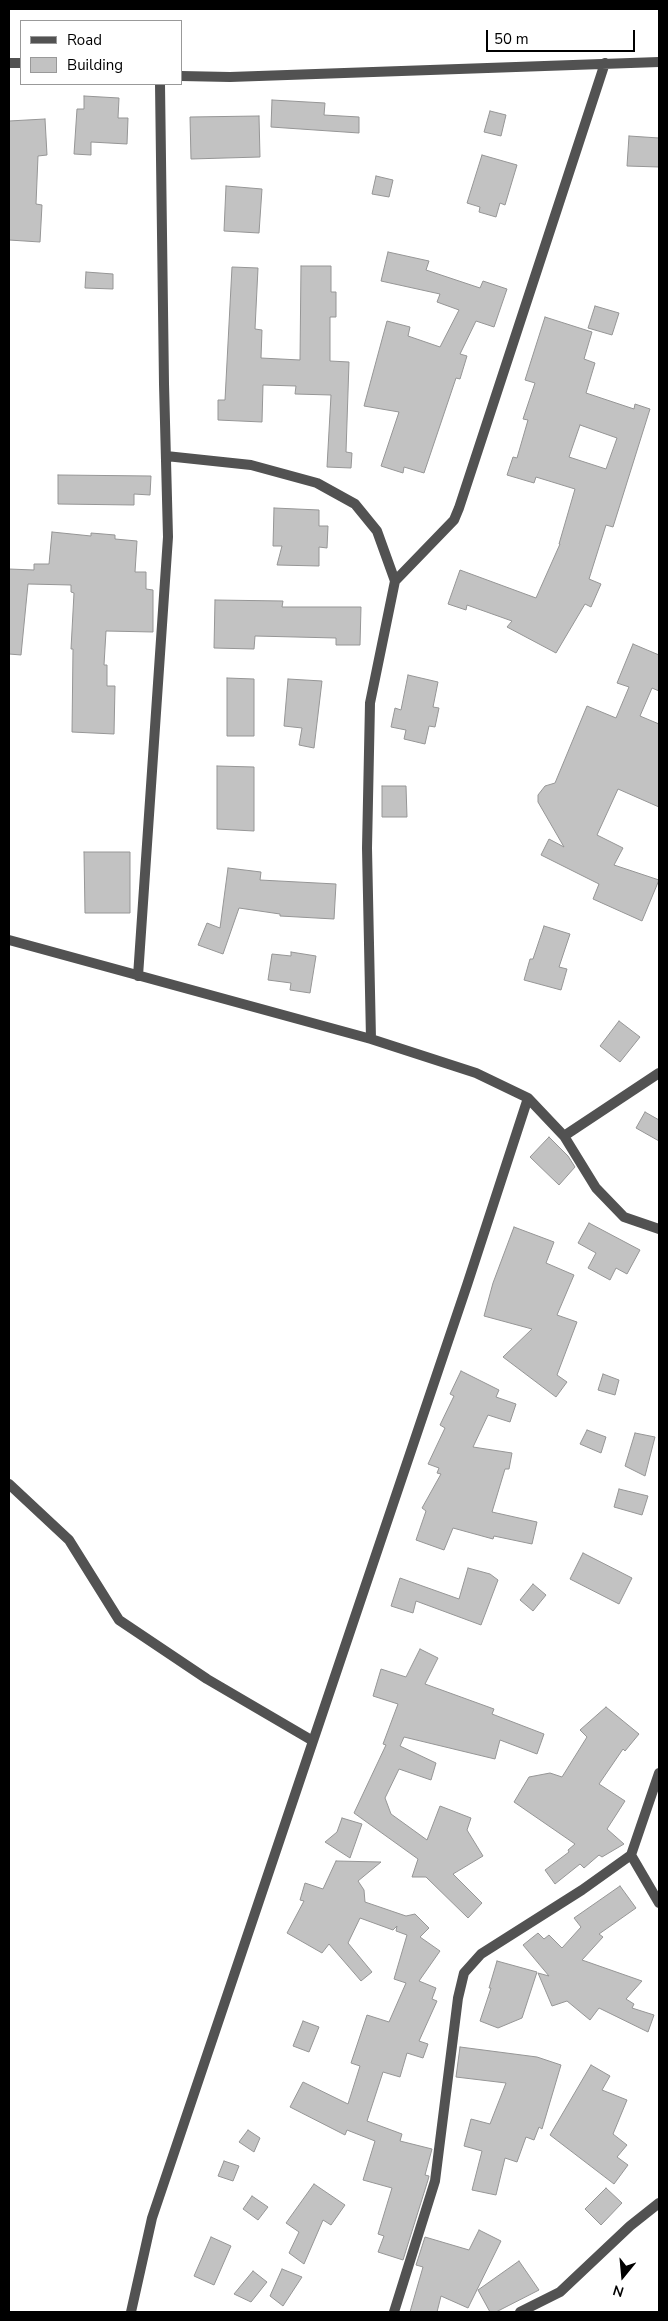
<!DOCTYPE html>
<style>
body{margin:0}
#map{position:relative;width:668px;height:2321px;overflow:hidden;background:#fff;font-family:"Nunito Sans",sans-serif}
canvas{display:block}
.frame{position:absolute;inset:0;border:10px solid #000;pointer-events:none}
.legend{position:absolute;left:20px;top:20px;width:162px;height:65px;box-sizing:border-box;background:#fff;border:1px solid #999;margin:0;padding:6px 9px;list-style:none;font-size:15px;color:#000}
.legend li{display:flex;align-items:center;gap:10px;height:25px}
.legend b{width:25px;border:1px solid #999}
.north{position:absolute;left:598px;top:2251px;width:50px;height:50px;-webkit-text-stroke:4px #fff;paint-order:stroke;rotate:197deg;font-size:14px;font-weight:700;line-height:20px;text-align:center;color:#000}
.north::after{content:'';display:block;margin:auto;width:18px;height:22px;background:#000;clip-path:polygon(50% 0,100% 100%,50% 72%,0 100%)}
.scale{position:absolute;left:486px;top:30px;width:149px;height:22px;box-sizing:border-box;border:2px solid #000;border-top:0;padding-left:6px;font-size:15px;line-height:18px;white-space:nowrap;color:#000;-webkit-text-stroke:4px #fff;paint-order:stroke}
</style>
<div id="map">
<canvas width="668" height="2321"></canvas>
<div class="frame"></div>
<ul class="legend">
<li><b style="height:6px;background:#525252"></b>Road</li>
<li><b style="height:14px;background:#c2c2c2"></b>Building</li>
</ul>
<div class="north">N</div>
<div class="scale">50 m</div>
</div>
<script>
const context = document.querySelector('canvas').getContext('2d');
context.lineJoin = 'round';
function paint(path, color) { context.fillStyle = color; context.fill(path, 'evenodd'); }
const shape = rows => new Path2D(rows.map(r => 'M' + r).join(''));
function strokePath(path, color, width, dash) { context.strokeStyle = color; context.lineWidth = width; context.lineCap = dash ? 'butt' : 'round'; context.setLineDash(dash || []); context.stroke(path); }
const building = shape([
 [84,96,119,98,118,118,128,118,127,144,91,142,91,155,74,154,77,109,84,109,84,96],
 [272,100,325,103,324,115,359,117,359,133,271,127,272,100],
 [490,111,506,115,501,136,484,132,490,111],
 [259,116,260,157,191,159,190,117,259,116],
 [45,119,47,155,38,156,36,204,42,205,40,242,9,240,9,121,45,119],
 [629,136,659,138,659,167,627,166,629,136],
 [482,155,517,165,505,205,500,203,496,217,479,212,480,207,467,203,482,155],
 [376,176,393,180,389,197,372,194,376,176],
 [226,186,262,189,259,233,224,231,226,186],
 [388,252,429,261,426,270,480,288,483,281,507,289,494,327,476,321,460,354,467,356,460,379,456,378,424,473,404,467,403,473,381,466,399,412,364,406,387,321,410,327,408,336,440,347,459,310,437,302,440,294,381,281,388,252],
 [301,266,331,266,331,292,336,292,336,317,330,317,330,361,349,362,346,452,352,453,351,468,327,467,331,395,295,394,296,386,263,385,262,422,218,420,218,400,225,400,232,267,258,268,255,329,262,330,261,358,300,360,301,266],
 [86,272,113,274,113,289,85,288,86,272],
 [595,306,619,313,612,335,588,328,595,306],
 [545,317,592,332,584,359,595,363,586,393,634,409,635,404,650,409,613,527,606,525,589,579,601,584,591,607,585,604,556,653,507,627,512,621,467,605,466,610,448,604,460,570,536,598,560,544,559,544,575,489,536,477,534,483,507,475,513,457,517,458,528,420,523,419,535,383,525,380,545,317],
 [580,425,617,438,606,469,569,457,580,425],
 [58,475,151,476,150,495,134,494,134,505,58,504,58,475],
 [274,508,319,510,319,526,328,526,327,548,319,547,319,566,277,565,282,546,273,546,274,508],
 [52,532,91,536,91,533,115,535,115,539,137,541,135,572,146,572,146,589,153,590,153,632,106,631,104,665,107,665,107,686,115,686,114,734,72,732,73,649,71,649,74,593,71,592,71,585,28,584,21,655,9,654,9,569,34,570,34,564,49,564,52,532],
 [215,600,283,601,282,607,361,607,360,645,336,645,336,638,255,636,254,649,214,648,215,600],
 [633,644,659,655,659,691,652,688,640,716,659,724,659,807,618,789,597,835,623,848,614,865,659,880,642,921,593,899,599,884,541,855,549,839,564,847,538,802,538,795,545,786,555,783,587,706,616,718,629,687,617,683,633,644],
 [408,675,438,682,433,707,439,708,435,727,429,726,425,744,404,739,406,730,391,727,395,708,401,710,408,675],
 [227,678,254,679,254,736,227,736,227,678],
 [288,679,322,681,314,748,299,745,302,728,284,726,288,679],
 [217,766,254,767,254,831,217,829,217,766],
 [382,786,406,786,407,817,382,817,382,786],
 [84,852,130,852,130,913,85,913,84,852],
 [228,868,261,872,260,880,336,884,334,919,280,916,280,914,239,908,223,954,198,945,207,923,220,928,228,868],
 [544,926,570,934,559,967,567,969,561,990,524,980,530,959,533,959,544,926],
 [291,952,316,956,310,993,290,990,291,983,268,980,272,954,291,956,291,952],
 [619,1021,640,1037,620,1062,600,1046,619,1021],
 [645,1112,659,1120,659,1141,636,1128,645,1112],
 [549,1137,568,1156,575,1167,559,1185,530,1157,549,1137],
 [589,1223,640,1250,627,1274,616,1268,610,1280,588,1268,596,1253,578,1243,589,1223],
 [514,1227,554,1242,546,1263,574,1275,557,1315,577,1322,557,1375,567,1382,556,1397,503,1357,532,1329,484,1316,493,1283,514,1227],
 [461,1371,499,1390,496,1397,516,1404,510,1422,488,1415,473,1447,512,1453,509,1469,505,1469,492,1512,537,1522,532,1544,494,1536,493,1539,453,1528,444,1550,416,1540,426,1511,422,1508,441,1474,437,1473,439,1468,428,1464,445,1428,440,1425,454,1396,450,1394,461,1371],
 [603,1374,619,1380,615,1395,598,1390,603,1374],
 [587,1430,606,1437,601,1453,580,1444,587,1430],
 [635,1433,655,1437,645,1476,625,1466,635,1433],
 [619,1489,648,1496,642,1515,614,1507,619,1489],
 [583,1553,632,1578,619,1604,570,1579,583,1553],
 [468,1568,490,1574,498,1580,481,1625,416,1601,413,1613,391,1606,400,1578,459,1599,468,1568],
 [533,1584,546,1595,533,1611,520,1600,533,1584],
 [420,1649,438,1658,425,1684,494,1709,492,1714,544,1734,537,1754,500,1740,495,1759,404,1737,400,1746,436,1763,431,1780,399,1769,385,1798,391,1814,427,1840,440,1806,471,1818,467,1830,483,1856,453,1874,482,1903,468,1918,426,1877,412,1877,418,1859,354,1813,386,1745,383,1744,398,1704,373,1696,381,1669,406,1677,420,1649],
 [606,1707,639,1734,625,1751,623,1749,599,1784,625,1801,607,1829,624,1844,602,1857,599,1855,584,1868,580,1864,555,1884,545,1870,569,1852,568,1850,575,1844,514,1802,529,1777,550,1773,562,1777,587,1737,580,1730,606,1707],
 [342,1818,362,1824,350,1858,325,1842,337,1832,342,1818],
 [336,1861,381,1862,358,1881,364,1890,365,1902,406,1916,415,1914,429,1928,420,1937,440,1951,419,1981,436,1988,432,1999,437,2001,419,2041,428,2044,423,2058,407,2053,400,2077,383,2072,367,2121,402,2134,400,2141,432,2149,425,2175,429,2176,428,2180,403,2260,378,2252,384,2236,378,2234,392,2188,363,2180,375,2141,347,2130,345,2135,290,2107,303,2082,348,2104,360,2066,351,2063,367,2015,389,2022,406,1983,394,1979,407,1935,396,1931,397,1926,393,1930,360,1918,348,1943,372,1972,361,1981,329,1944,322,1953,287,1933,304,1901,300,1900,305,1883,323,1889,336,1861],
 [620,1886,636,1908,599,1934,603,1937,582,1960,642,1981,626,1999,634,2004,632,2008,654,2015,648,2032,599,2008,590,2020,567,2001,552,2006,538,1973,549,1976,523,1945,538,1933,544,1939,549,1935,562,1948,581,1927,574,1918,620,1886],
 [497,1961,537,1972,522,2018,498,2028,480,2021,491,1988,489,1988,497,1961],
 [303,2021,319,2027,309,2052,293,2046,303,2021],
 [460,2047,537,2057,561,2065,542,2129,539,2127,534,2140,526,2137,517,2162,505,2158,496,2195,472,2190,482,2151,464,2146,471,2119,490,2124,506,2083,456,2077,460,2047],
 [591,2065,610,2076,602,2090,627,2100,613,2134,627,2145,617,2157,628,2165,614,2184,550,2135,591,2065],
 [248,2130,260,2138,254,2152,239,2142,248,2130],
 [224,2161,239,2166,233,2181,218,2176,224,2161],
 [314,2184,345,2205,331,2225,323,2220,304,2264,289,2253,299,2232,286,2223,314,2184],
 [606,2188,622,2203,601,2225,585,2209,606,2188],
 [252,2196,268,2207,258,2220,243,2209,252,2196],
 [479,2230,501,2241,468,2308,441,2296,437,2312,410,2312,423,2267,416,2265,425,2237,469,2250,479,2230],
 [211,2237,231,2246,214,2285,194,2276,211,2237],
 [519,2261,539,2290,496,2312,490,2312,478,2290,519,2261],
 [282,2269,302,2277,283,2306,270,2296,282,2269],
 [253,2271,267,2282,251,2302,234,2294,253,2271]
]);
paint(building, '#c2c2c2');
strokePath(building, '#969696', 1);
strokePath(shape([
 [9,63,21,63],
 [181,76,230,77,659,62],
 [166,456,251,465,317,483,355,504,377,531,395,581],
 [9,940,371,1039,476,1073,528,1098,564,1136,659,1073],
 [138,976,168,537,164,384,160,84],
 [371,1039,367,848,370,703,395,581,454,520,459,508,605,63],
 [564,1136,596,1188,624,1217,659,1229],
 [9,1484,69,1540,119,1620,207,1679,313,1741],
 [631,1855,659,1903],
 [131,2312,152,2218,467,1285,528,1098],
 [394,2312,435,2181,458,1998,464,1973,481,1954,582,1890,631,1855,659,1773],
 [520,2312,560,2292,630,2226,659,2203]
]), '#525252', 10);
</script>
